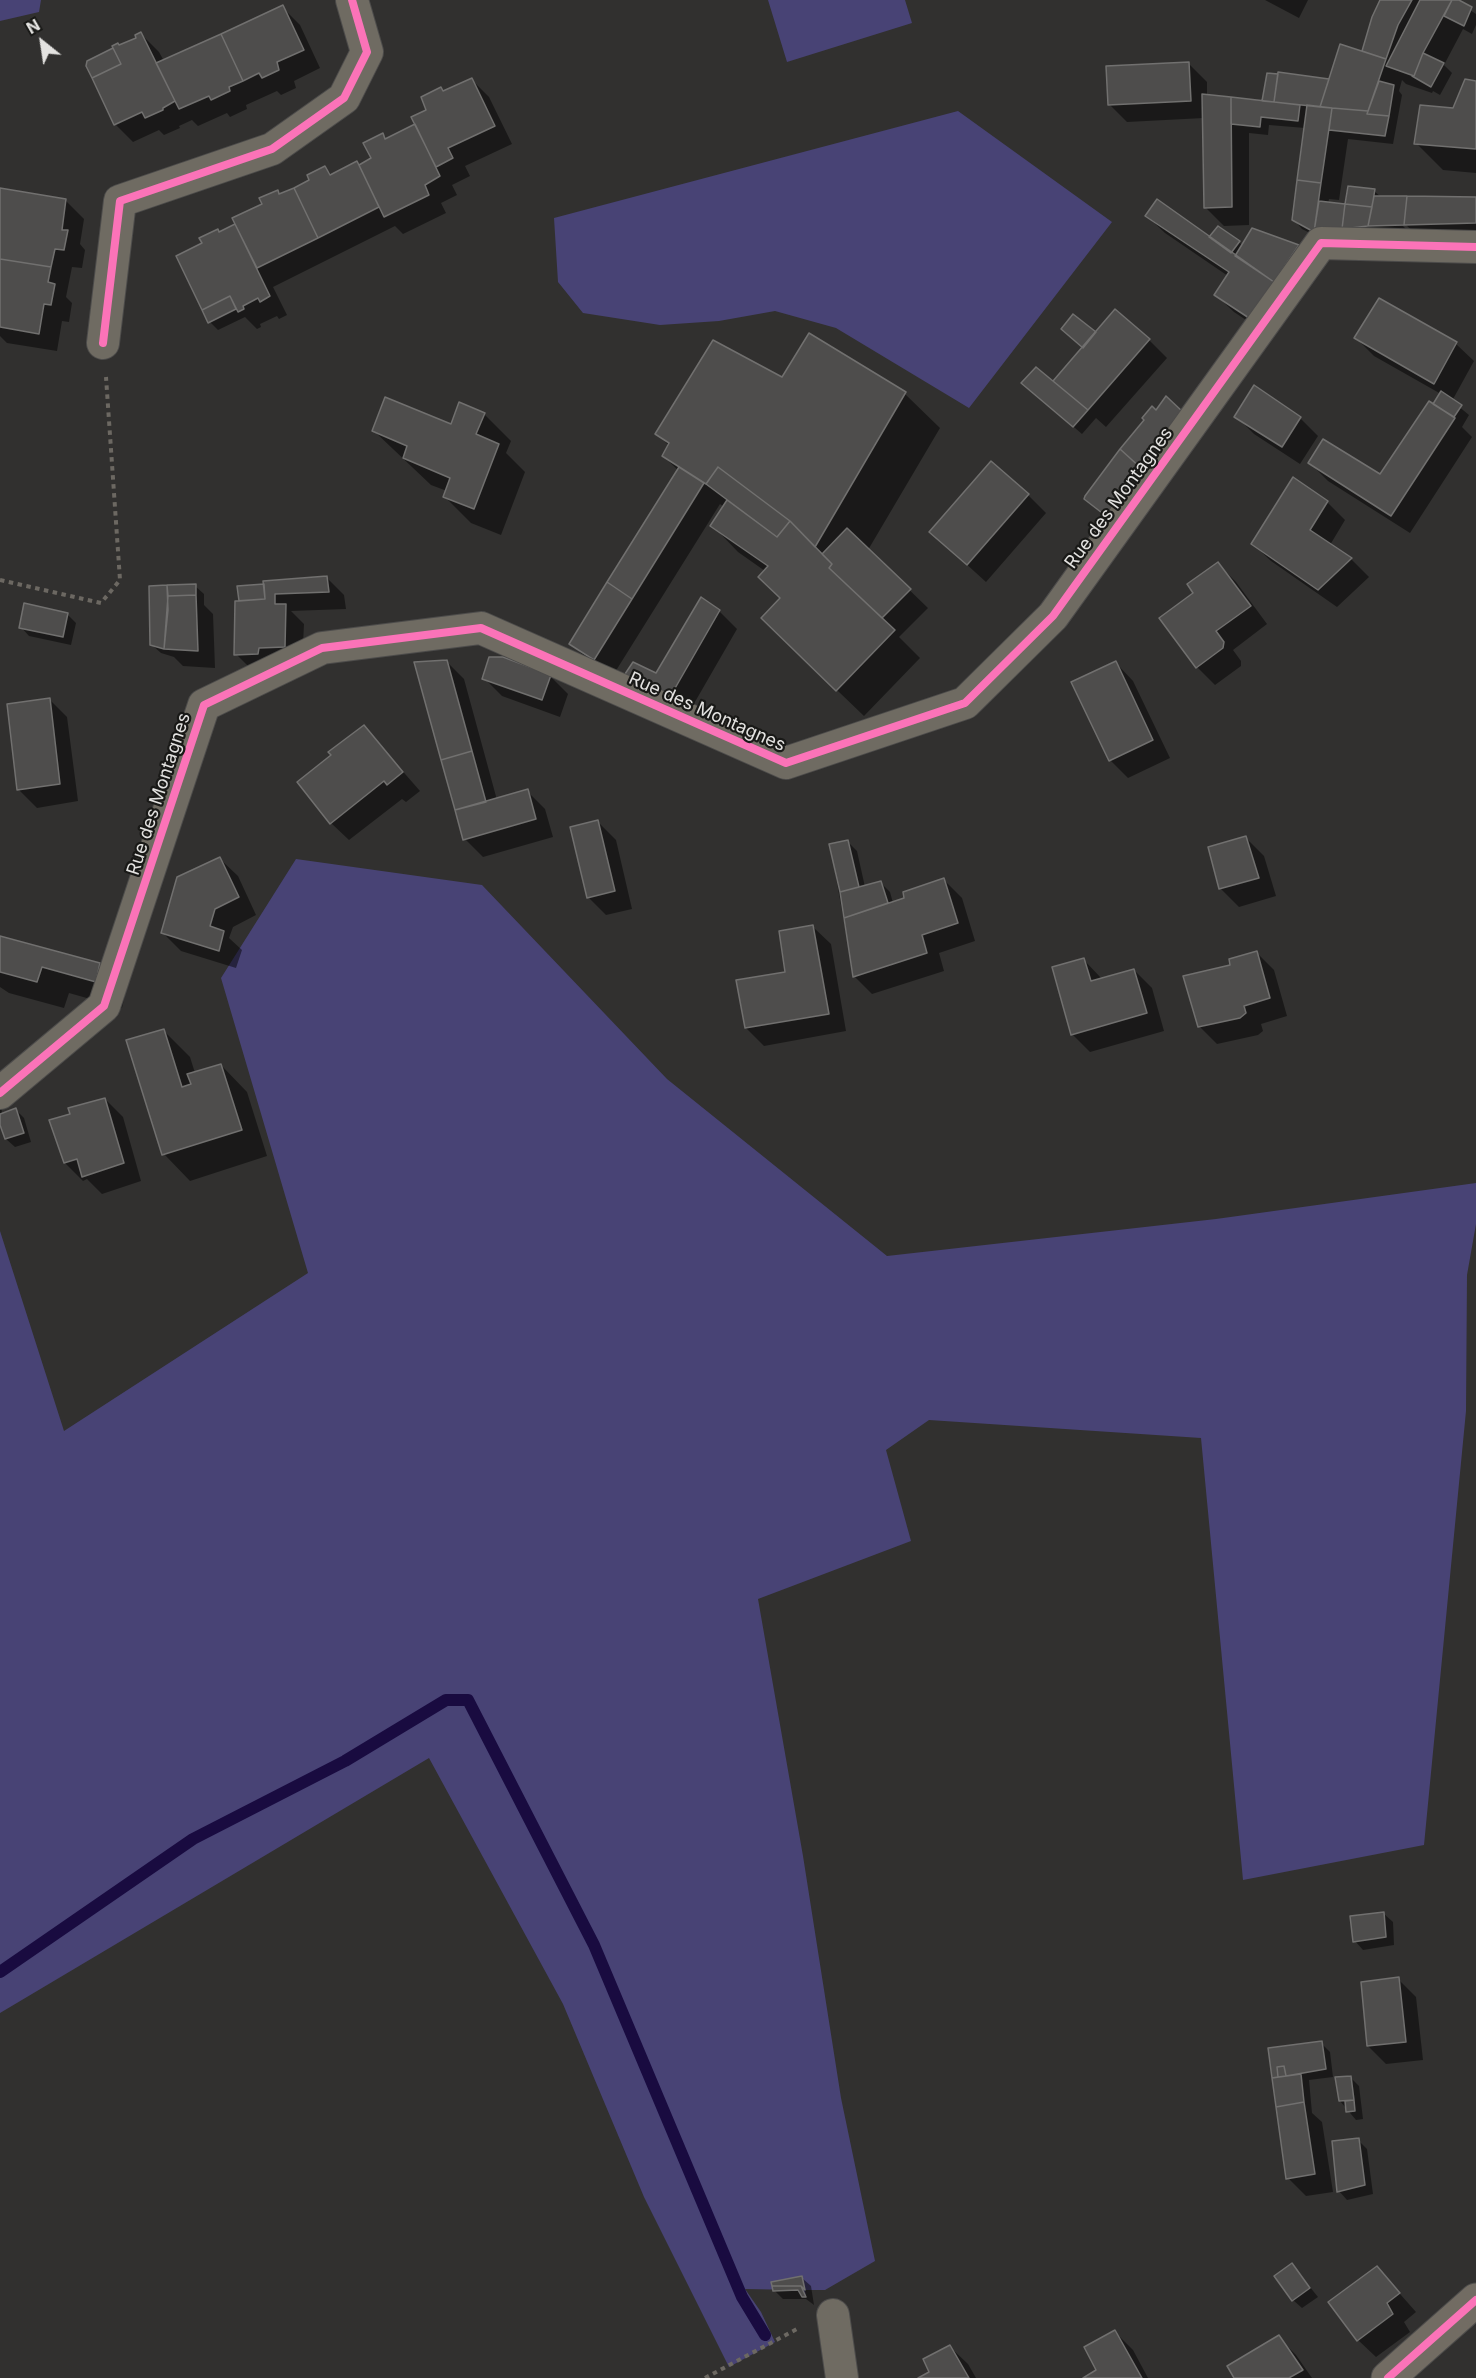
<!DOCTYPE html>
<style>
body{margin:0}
#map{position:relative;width:1476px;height:2378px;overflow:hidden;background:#31302f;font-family:Inter,sans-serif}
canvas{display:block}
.north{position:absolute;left:12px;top:12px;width:60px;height:60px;-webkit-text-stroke:4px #191917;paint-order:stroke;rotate:330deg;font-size:16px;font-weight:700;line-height:24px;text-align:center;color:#e3e2e0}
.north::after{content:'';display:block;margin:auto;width:21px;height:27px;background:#e3e2e0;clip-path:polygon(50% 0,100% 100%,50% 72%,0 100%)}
</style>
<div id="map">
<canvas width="1476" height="2378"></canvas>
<div class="north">N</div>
</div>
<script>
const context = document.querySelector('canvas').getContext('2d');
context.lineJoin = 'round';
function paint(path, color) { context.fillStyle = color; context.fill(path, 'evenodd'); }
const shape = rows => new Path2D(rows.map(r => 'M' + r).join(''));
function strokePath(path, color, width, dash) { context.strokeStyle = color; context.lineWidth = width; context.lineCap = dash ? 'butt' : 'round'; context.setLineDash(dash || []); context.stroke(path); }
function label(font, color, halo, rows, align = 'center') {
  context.font = font + ' Inter,sans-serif'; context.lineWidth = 4.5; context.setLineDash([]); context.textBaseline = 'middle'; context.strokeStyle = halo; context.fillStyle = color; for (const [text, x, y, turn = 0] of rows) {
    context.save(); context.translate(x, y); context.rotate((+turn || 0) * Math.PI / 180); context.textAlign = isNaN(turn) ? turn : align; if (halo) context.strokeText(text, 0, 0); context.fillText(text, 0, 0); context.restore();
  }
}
paint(shape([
 [0,0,41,0,39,12,0,21],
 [768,0,905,0,912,23,787,62],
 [958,111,1112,222,969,408,836,328,775,311,719,321,660,325,583,313,558,282,554,218],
 [296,859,482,885,667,1079,887,1256,1216,1219,1476,1183,1476,1224,1467,1275,1466,1411,1424,1845,1243,1880,1201,1438,929,1420,886,1450,911,1541,758,1599,803,1856,841,2098,875,2261,825,2290,805,2290,806,2297,802,2297,798,2290,745,2289,761,2312,775,2342,729,2367,644,2197,563,2004,429,1758,0,2013,0,1231,64,1431,308,1273,221,978]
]), '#484375');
paint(shape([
 [1265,0,1308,0,1299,18],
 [1382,0,1455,0,1476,14,1476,25,1472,34,1463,29,1444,65,1452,73,1440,95,1433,91,1432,93,1406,84,1402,80,1399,91,1402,95,1393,144,1348,139,1339,200,1329,199,1328,204,1346,206,1374,191,1381,197,1476,199,1476,241,1424,242,1405,224,1401,224,1410,233,1324,240,1302,229,1294,220,1305,128,1269,125,1268,135,1249,133,1249,225,1224,226,1206,208,1204,118,1127,122,1109,104,1189,64,1207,82,1207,96,1264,102,1330,80,1363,53,1373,18],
 [282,7,300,25,320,68,294,81,296,88,281,95,277,91,246,105,247,109,230,117,227,113,198,126,192,120,179,126,180,128,164,135,159,130,133,142,115,124,112,50,117,55,120,47,138,39,141,34,159,52,164,61],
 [471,79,489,97,512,144,465,166,470,176,452,185,457,195,441,203,446,213,403,234,395,226,273,287,287,315,279,319,277,316,260,324,261,327,257,329,245,317,218,330,210,322,204,244,217,230,220,233,237,225,277,191,281,195,311,181,325,168,332,175,357,163,360,166,373,159,382,135,387,140,416,124,444,92],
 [1476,83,1476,173,1443,170,1416,143,1454,110],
 [0,189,66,201,84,219,80,244,85,250,82,268,72,267,66,297,72,303,69,322,62,321,57,351,7,343,0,336],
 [1147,216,1215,243,1239,242,1243,246,1253,230,1299,246,1316,264,1267,334,1234,312,1216,295,1228,276,1165,233],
 [809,335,905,394,940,428,868,550,928,608,899,637,920,658,864,716,789,644,781,599,765,571,738,552,712,525,724,507,720,504,612,677,589,661,571,643,679,471,663,456,669,446,657,433,783,379],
 [1356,338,1456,344,1474,361,1452,401,1469,415,1462,427,1472,437,1410,533,1328,481,1310,463,1380,476,1439,409,1441,394,1374,356],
 [1149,340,1167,358,1106,427,1096,418,1082,434,1032,391,1058,387],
 [484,414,511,441,506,453,525,472,501,535,471,523,445,497,447,491,431,485,374,431,451,426],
 [1236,416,1300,418,1318,436,1300,464,1254,434],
 [1028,495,1046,513,986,582,931,532],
 [1327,502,1345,520,1330,545,1351,559,1369,577,1337,607,1271,561,1253,544],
 [1218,564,1236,582,1267,624,1233,650,1241,661,1241,666,1215,685,1197,667,1195,594],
 [326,577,344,595,346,609,291,611,304,624,302,665,254,672,236,654,265,588],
 [195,586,204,594,204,605,213,614,215,668,183,666,174,657,161,653,152,645,150,588],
 [719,611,737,629,688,714,643,694,656,675],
 [67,614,76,623,71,645,29,636,21,627],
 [446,661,464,679,497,800,527,791,545,809,553,837,483,857,465,839],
 [1116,663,1133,681,1170,758,1128,778,1110,760],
 [550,676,568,694,560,717,502,696,484,678],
 [49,699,67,717,78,801,37,808,19,790],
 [364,727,420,791,406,802,402,799,349,840,331,823],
 [598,822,616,840,632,909,606,915,588,897],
 [1246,838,1264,856,1276,896,1239,907,1221,889,1209,848],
 [848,842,857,851,865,887,881,883,890,892,893,903,944,880,962,898,975,941,939,953,944,971,872,994,854,976,830,845],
 [220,859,238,876,256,915,233,927,229,938,242,950,236,968,181,951,163,933],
 [813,927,831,944,846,1031,764,1046,746,1028,787,973],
 [0,937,99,965,126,991,122,1008,69,993,64,1008,9,993,0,987],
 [1256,952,1274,970,1287,1016,1261,1024,1263,1031,1258,1035,1217,1044,1199,1026,1232,966],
 [1084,960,1102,979,1134,970,1152,988,1164,1031,1090,1052,1072,1034],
 [163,1030,190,1057,195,1073,221,1065,247,1092,267,1156,190,1181,164,1154],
 [0,1087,2,1115,16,1110,24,1118,31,1142,15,1147,6,1139,2,1127,0,1128],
 [105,1099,123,1117,141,1181,102,1194,87,1179,83,1181,65,1163,72,1115],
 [1384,1914,1393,1922,1394,1945,1363,1950,1355,1941],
 [1398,1979,1416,1997,1423,2060,1386,2064,1368,2046],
 [1321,2043,1330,2052,1333,2077,1309,2080,1312,2113,1322,2122,1333,2192,1306,2196,1288,2178,1270,2050],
 [1350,2077,1359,2086,1363,2119,1356,2120,1340,2101],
 [1358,2140,1367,2149,1373,2194,1347,2200,1339,2191],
 [1292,2265,1318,2297,1302,2308,1293,2300],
 [1377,2268,1416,2312,1404,2322,1410,2332,1376,2357,1358,2340],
 [802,2278,811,2286,814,2305,806,2299,783,2299,774,2290],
 [1115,2332,1133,2350,1148,2378,1086,2378,1098,2370],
 [1278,2337,1296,2355,1312,2378,1236,2378],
 [950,2347,968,2364,976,2378,921,2378,932,2372]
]), '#0007');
strokePath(shape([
 [0,1972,193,1839,345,1761,446,1700,468,1700,594,1945,742,2297,765,2335]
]), '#190b40', 12);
const building = shape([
 [1380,0,1412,0,1398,25,1386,59,1362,51,1372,17,1380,0],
 [1420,0,1452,0,1423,53,1414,76,1386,66,1420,0],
 [1452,0,1459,0,1472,7,1464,26,1444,16,1452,0],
 [283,5,304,50,277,62,279,70,262,78,259,73,243,81,221,34,283,5],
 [141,32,175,101,163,108,163,110,145,118,142,112,114,125,92,78,121,64,112,46,118,43,119,45,136,38,135,35,141,32],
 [221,34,243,81,229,87,230,91,211,100,209,96,179,109,156,63,221,34],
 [1340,44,1386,59,1368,111,1320,107,1340,44],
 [113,48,121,64,92,78,86,66,87,61,113,48],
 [1423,53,1444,63,1431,87,1412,76,1414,76,1423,53],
 [1189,62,1191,101,1108,105,1106,66,1189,62],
 [1278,72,1329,79,1320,107,1274,102,1278,72],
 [1267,73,1278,74,1274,102,1262,101,1267,73],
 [472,78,495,126,448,148,453,158,436,167,411,117,426,110,421,97,441,87,443,91,472,78],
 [1465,79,1476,81,1476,149,1414,144,1420,105,1453,108,1465,79],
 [1379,81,1394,85,1389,116,1367,114,1379,81],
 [1202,94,1231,97,1232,207,1204,208,1202,94],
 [1231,97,1300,105,1298,121,1261,117,1260,127,1231,124,1231,97],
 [1307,105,1332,108,1321,183,1297,180,1307,105],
 [1332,108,1368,111,1367,114,1389,116,1385,136,1329,130,1332,108],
 [415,124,440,176,425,185,429,195,384,217,359,165,371,158,363,143,383,133,385,139,415,124],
 [357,161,379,207,318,238,294,188,309,180,307,175,325,166,330,175,357,161],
 [1297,180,1321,183,1314,232,1292,220,1297,180],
 [1348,186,1375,189,1372,207,1345,204,1348,186],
 [0,188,66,199,62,230,68,230,64,250,55,249,51,267,0,259,0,188],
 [294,188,318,238,257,268,232,218,262,204,259,198,278,190,279,194,294,188],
 [1374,196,1407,196,1404,225,1368,226,1374,196],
 [1407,196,1476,197,1476,223,1404,225,1407,196],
 [1157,199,1274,282,1249,318,1214,295,1229,272,1145,216,1157,199],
 [1319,201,1345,204,1342,229,1314,232,1319,201],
 [1345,204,1372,207,1368,226,1342,229,1345,204],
 [235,224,270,296,260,302,258,298,243,306,244,309,238,312,230,296,202,310,176,256,202,243,199,238,218,229,219,232,235,224],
 [1218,226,1240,241,1231,253,1209,237,1218,226],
 [1252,228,1299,245,1274,282,1235,256,1252,228],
 [0,259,51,267,48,282,55,284,51,305,44,304,39,334,0,327,0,259],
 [230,296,236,309,208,323,202,310,230,296],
 [1379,298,1457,342,1434,384,1354,338,1379,298],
 [1115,309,1150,339,1088,410,1053,381,1115,309],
 [1073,314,1096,332,1083,348,1061,329,1073,314],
 [809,333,906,392,815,547,790,521,718,467,706,484,662,456,669,443,655,434,713,340,782,377,809,333],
 [1036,367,1088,410,1073,427,1021,383,1036,367],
 [1254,385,1301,417,1282,447,1234,417,1254,385],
 [1441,391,1462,405,1454,417,1433,404,1441,391],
 [1166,396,1184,413,1142,469,1120,449,1144,420,1142,418,1152,406,1156,410,1166,396],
 [385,397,451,424,459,402,485,413,476,434,499,444,474,509,443,497,450,478,403,458,407,446,372,431,385,397],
 [1429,401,1455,418,1391,516,1308,463,1323,439,1380,474,1429,401],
 [1120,449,1142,469,1106,516,1084,499,1085,496,1120,449],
 [991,461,1029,494,967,565,929,532,991,461],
 [679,467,704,483,632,599,607,582,679,467],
 [718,467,790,521,777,537,706,484,718,467],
 [1293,477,1328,501,1310,530,1352,558,1318,590,1251,544,1293,477],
 [727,500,777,537,790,521,832,564,829,568,895,630,836,691,761,618,780,598,758,577,768,566,710,526,727,500],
 [847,528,911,589,882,618,829,568,832,564,822,554,847,528],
 [1218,562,1251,606,1216,631,1224,642,1223,648,1196,668,1159,618,1193,593,1187,584,1218,562],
 [327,576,329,592,275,594,275,604,286,604,285,647,259,648,258,654,234,655,235,601,265,599,263,581,327,576],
 [607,582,632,599,594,660,569,644,607,582],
 [196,584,196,595,168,596,167,585,196,584],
 [264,584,265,599,239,601,237,586,264,584],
 [167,585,168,610,164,649,150,645,149,586,167,585],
 [196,595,198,651,164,649,168,596,196,595],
 [701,597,720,610,670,697,623,677,633,662,656,673,701,597],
 [24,603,68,613,63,637,19,628,24,603],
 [489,657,503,657,551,675,542,700,482,679,489,657],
 [447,660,472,751,441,760,414,662,447,660],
 [1116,661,1153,740,1109,761,1071,682,1116,661],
 [50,698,60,784,17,790,7,704,50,698],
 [364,725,403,772,387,785,384,781,330,824,297,782,331,755,328,752,364,725],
 [472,751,486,802,455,810,441,760,472,751],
 [528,789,536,819,463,840,455,810,528,789],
 [598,820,615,891,587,898,570,827,598,820],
 [1246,836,1259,878,1219,889,1208,847,1246,836],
 [848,840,859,887,840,892,829,844,848,840],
 [220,857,239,897,215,909,210,926,224,931,219,951,161,933,177,877,220,857],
 [944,878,958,923,922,935,927,953,853,977,844,918,904,898,903,892,944,878],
 [881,881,888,903,844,918,840,892,881,881],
 [813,925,829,1014,745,1028,736,980,785,972,779,931,813,925],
 [0,936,100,963,96,982,42,967,37,982,0,972,0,936],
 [1257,951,1270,998,1244,1006,1246,1013,1240,1018,1198,1027,1183,976,1230,965,1229,959,1257,951],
 [1084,958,1091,981,1134,969,1147,1013,1071,1035,1052,967,1084,958],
 [164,1029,182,1087,191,1084,187,1074,221,1064,242,1130,162,1155,126,1040,164,1029],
 [105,1098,124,1163,82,1177,77,1159,64,1163,49,1120,70,1114,68,1108,105,1098],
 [16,1108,24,1133,5,1139,0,1125,0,1114,16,1108],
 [1384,1912,1386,1937,1353,1942,1350,1916,1384,1912],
 [1399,1977,1406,2042,1367,2046,1361,1982,1399,1977],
 [1322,2041,1326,2069,1286,2076,1284,2066,1277,2067,1278,2077,1272,2078,1268,2048,1322,2041],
 [1284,2066,1286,2076,1278,2077,1277,2067,1284,2066],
 [1301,2074,1304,2102,1276,2107,1272,2078,1301,2074],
 [1351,2076,1354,2100,1339,2101,1335,2077,1351,2076],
 [1354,2100,1355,2111,1346,2112,1345,2101,1354,2100],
 [1304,2102,1315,2174,1286,2179,1276,2107,1304,2102],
 [1359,2138,1365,2185,1337,2192,1332,2141,1359,2138],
 [1292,2263,1310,2288,1292,2301,1274,2276,1292,2263],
 [1377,2266,1400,2293,1387,2303,1393,2314,1357,2341,1328,2302,1377,2266],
 [802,2276,805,2290,801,2286,772,2286,771,2282,802,2276],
 [772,2286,801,2286,806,2297,802,2297,798,2290,773,2291,772,2286],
 [1115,2330,1142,2378,1083,2378,1096,2370,1084,2347,1115,2330],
 [1279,2335,1303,2370,1289,2378,1234,2378,1227,2366,1279,2335],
 [950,2345,969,2378,918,2378,929,2372,923,2359,950,2345]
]);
paint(building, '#4e4d4c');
strokePath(building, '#71706f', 1.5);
const street = shape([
 [103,343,120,201,272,149,344,98,367,52,352,0],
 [0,1093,104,1006,204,705,322,648,481,628,786,763,965,703,1053,616,1321,243,1476,247],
 [833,2315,842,2378]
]);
const secondary = shape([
 [1388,2378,1476,2300]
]);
strokePath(street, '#4d4c4b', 34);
strokePath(secondary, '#4d4c4b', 35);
strokePath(shape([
 [0,580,101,603,120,580,106,377],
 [705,2378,797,2329]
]), '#6c6862', 4, [4.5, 4.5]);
strokePath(street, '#6f6b62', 32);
strokePath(secondary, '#726c63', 33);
strokePath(shape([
 [103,343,120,201,272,149,344,98,367,52,352,0],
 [0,1093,104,1006,204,705,322,648,481,628,786,763,965,703,1053,616,1321,243,1476,247],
 [1388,2378,1476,2300]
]), '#fb73b8', 8);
label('18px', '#e3e2e0', '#191917', [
 ["Rue des Montagnes",1119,498,-54],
 ["Rue des Montagnes",707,712,24],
 ["Rue des Montagnes",159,794,-72]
]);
</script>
